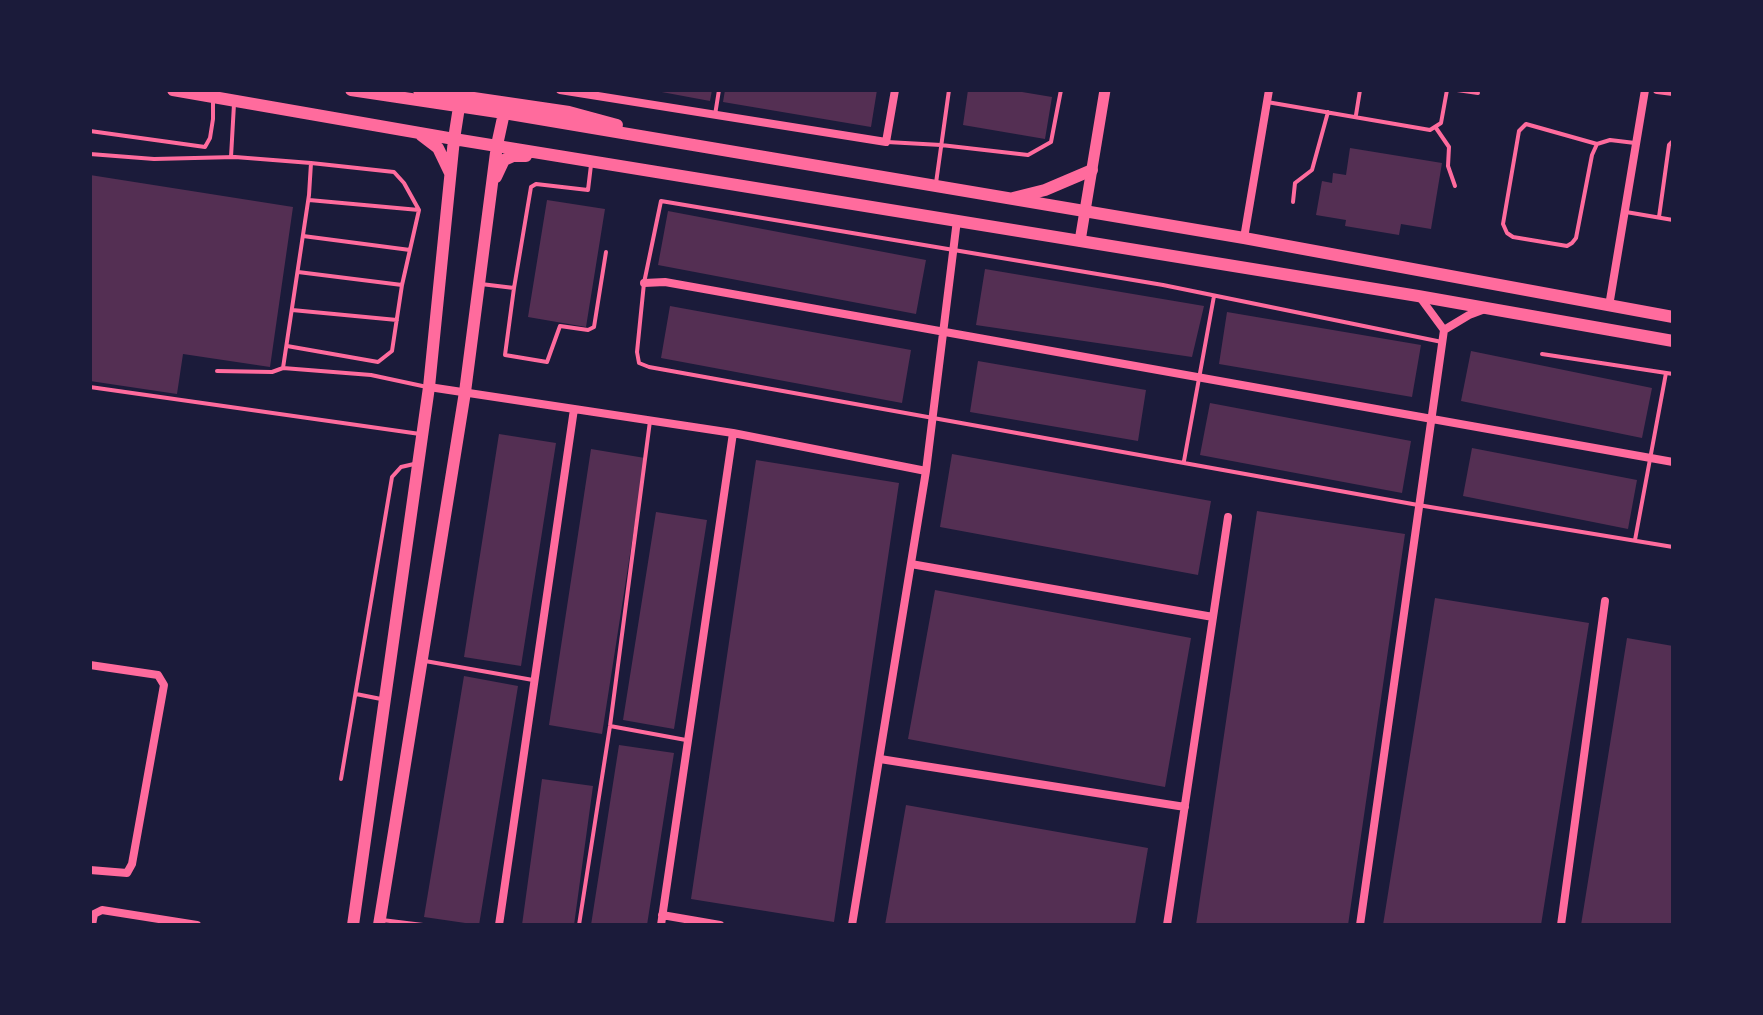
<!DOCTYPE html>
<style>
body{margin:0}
#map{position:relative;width:1763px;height:1015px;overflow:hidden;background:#1b1b3a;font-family:"Open Sans",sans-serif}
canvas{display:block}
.frame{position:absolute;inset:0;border:92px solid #1b1b3a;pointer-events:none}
</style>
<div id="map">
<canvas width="1763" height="1015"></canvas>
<div class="frame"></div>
</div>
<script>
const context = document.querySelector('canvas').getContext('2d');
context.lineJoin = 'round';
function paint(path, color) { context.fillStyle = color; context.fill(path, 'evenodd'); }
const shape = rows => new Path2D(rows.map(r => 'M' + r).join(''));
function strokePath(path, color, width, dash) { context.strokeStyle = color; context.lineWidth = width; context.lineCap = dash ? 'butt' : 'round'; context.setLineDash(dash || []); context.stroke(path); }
paint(shape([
 [651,90,712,90,710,101],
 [725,90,877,90,871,127,723,102],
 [968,90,1010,90,1052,97,1045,139,963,125],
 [1350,148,1442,163,1431,229,1401,224,1399,235,1345,226,1346,220,1316,215,1322,181,1332,183,1333,173,1346,175],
 [90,175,293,207,270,367,183,354,177,394,90,381],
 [547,200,605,209,586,327,528,317],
 [668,211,926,260,916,314,658,265],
 [985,269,1204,306,1192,357,976,325],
 [670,306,911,350,902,403,661,358],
 [1227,312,1421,345,1412,397,1219,364],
 [1471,351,1652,388,1642,438,1461,401],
 [978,361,1146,390,1138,441,970,412],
 [1210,403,1411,441,1402,493,1200,455],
 [499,434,556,443,521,666,464,657],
 [1472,448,1637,480,1628,529,1463,496],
 [591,449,645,458,602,734,549,725],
 [952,454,1211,501,1198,575,940,527],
 [756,460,899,483,834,922,691,899],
 [1257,511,1405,534,1348,925,1196,925],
 [656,512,707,520,674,729,623,720],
 [935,590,1191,638,1165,787,908,739],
 [1435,598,1589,623,1541,925,1383,925],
 [1627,638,1673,646,1673,925,1581,925],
 [464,676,518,686,479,925,424,917],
 [619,745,674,753,647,925,591,925],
 [542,779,593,786,574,925,522,925],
 [906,805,1148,848,1135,925,885,925]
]), '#542f53');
strokePath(shape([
 [1457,90,1478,93],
 [1267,102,1430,130,1441,123,1447,90],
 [715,115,719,90],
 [1356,115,1360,90],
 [1436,128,1449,147,1448,166,1455,186],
 [90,131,205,147,210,138,213,119,213,99],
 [887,142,941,145,1028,155,1051,142,1061,90],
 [1597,144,1526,124,1519,131,1503,224,1507,233,1513,237,1567,246,1572,243,1576,238,1592,155,1597,144,1610,140,1635,143],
 [90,154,154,159,235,157,311,163],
 [231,157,234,104],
 [936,183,949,90],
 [309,200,419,210],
 [1293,202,1295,183,1312,170,1328,112],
 [1626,212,1673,220],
 [1659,217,1669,145,1673,141],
 [303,236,410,250],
 [298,272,402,285],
 [481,284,514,288,531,187,536,184,588,190,591,165],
 [514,288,505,355,547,362,560,326,588,330,594,327,606,252],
 [292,310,397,320],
 [1442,342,1163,285,661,201,644,283,637,352,639,363,649,367,1418,505,1673,547],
 [1542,354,1673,374],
 [283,368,309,195,311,163,394,172,404,183,419,210,402,285,392,351,378,362,287,346],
 [217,371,272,372,283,368,371,375,427,387],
 [90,387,420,434],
 [1184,461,1214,296],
 [1635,540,1666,373],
 [425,661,533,680],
 [356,694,381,699],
 [610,726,686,740],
 [341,779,392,477,401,467,414,464],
 [382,920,423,925],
 [579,925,610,726,650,421]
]), '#ff6b9d', 4);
strokePath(shape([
 [560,90,886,142,895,90],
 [1657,90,1673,92],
 [1244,238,1269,90],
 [644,283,665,282,1673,462],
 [1609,306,1645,90],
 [1444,330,1469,315,1485,309],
 [429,387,733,433,926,471],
 [911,564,1213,617],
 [90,665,158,675,164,685,132,864,127,873,90,870],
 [880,759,1185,807],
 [662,915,720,925],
 [92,925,94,914,102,910,197,925],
 [499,925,574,409],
 [661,925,733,433],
 [852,925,926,471,957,220],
 [1167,925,1228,517],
 [1360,925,1444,330,1419,296],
 [1561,925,1605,601]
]), '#ff6b9d', 8);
strokePath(shape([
 [1080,241,1105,90]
]), '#ff6b9d', 11);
strokePath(shape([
 [173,90,454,139,1418,296,1673,341],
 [351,90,504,113,1244,238,1673,317],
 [419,90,569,112,617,125],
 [421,135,438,148,450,173],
 [496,177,504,160,513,156,526,156],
 [1013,198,1045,190,1092,170],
 [353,925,429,387,454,139,459,107],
 [379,925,465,392,497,145,504,113]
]), '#ff6b9d', 12);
</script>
